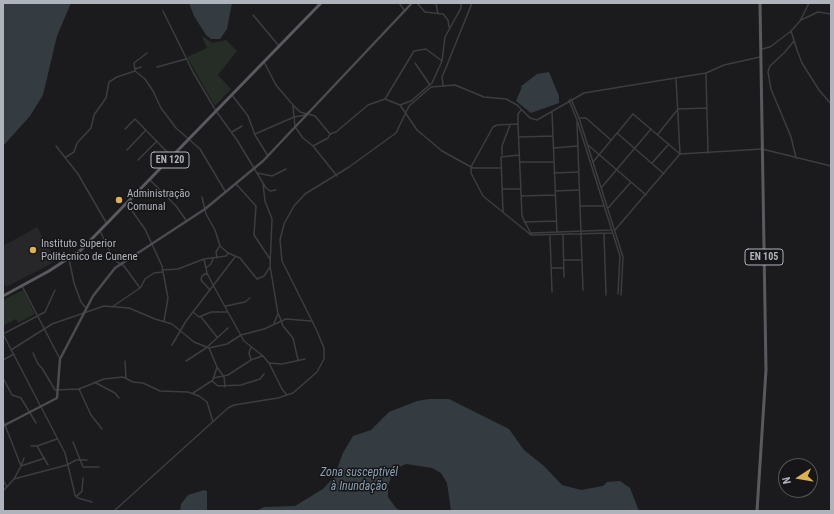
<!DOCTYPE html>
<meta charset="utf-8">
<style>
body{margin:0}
#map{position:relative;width:834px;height:514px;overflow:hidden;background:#1b1b1d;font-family:"Roboto Condensed",sans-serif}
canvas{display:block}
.frame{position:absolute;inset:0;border:4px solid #afb3bb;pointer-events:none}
.north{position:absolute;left:778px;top:458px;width:40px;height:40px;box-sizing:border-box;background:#161618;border:1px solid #535559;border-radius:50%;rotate:258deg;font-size:11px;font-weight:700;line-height:16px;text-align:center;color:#afb3bb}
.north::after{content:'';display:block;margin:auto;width:14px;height:18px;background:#dcb154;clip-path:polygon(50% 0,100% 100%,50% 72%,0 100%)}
</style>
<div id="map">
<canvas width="834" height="514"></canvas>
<div class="frame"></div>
<div class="north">N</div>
</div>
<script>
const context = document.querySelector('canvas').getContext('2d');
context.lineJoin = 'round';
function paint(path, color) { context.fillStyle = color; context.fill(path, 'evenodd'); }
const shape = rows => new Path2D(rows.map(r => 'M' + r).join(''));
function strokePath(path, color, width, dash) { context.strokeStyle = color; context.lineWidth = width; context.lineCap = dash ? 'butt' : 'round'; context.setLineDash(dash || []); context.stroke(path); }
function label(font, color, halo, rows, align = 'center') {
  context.font = font + ' "Roboto Condensed",sans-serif'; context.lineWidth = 3; context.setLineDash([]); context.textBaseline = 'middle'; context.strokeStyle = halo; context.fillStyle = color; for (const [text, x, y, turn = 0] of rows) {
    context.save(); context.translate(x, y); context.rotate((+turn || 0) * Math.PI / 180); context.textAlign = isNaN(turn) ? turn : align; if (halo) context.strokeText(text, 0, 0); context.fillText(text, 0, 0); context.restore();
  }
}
paint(shape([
 [37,227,56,261,6,287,3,281,3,246]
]), '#27272a');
paint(shape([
 [202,37,204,37,212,43,226,40,237,51,218,75,231,89,215,106,187,57,207,48],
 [23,290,35,314,18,323,16,319,3,326,3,300]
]), '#252d26');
paint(shape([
 [3,3,71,3,57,36,43,95,30,116,3,146],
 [189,3,232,3,227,29,220,39,211,39,206,35,194,16],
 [549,72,559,96,559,103,531,113,516,101,522,87,520,87,537,74],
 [429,399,449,399,509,429,524,450,544,466,562,485,581,490,603,486,607,482,620,481,630,488,639,511,451,511,447,483,441,473,432,468,406,464,397,468,391,477,388,486,388,497,396,508,401,511,256,511,264,507,295,506,323,489,334,477,343,453,353,436,371,430,389,412,417,401],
 [204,490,207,491,207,511,180,511,181,504,188,495]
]), '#343c42');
strokePath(shape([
 [399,3,405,11],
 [417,3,425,12,443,14,448,20,449,27],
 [436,3,438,14],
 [163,11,193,72,216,111,237,140,266,188,270,191,276,190],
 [253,15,279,46],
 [801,20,818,12,831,14],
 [791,31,797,50,802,63,819,90,831,104],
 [794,41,784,53,770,66,768,72,771,89,791,137,796,158],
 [762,49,770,47,791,31,800,21,809,3],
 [264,62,276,85,293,105,300,112,315,116,330,134],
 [415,63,430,85],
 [157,67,186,59],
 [135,69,141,67],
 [135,71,134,63,147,53],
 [706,73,708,153],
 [443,85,442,77,445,70,472,3],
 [232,95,248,116,255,135,268,156],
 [385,99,400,105,411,101,432,83,442,61,445,37,461,8,461,3],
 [571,99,579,118,623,257,621,295],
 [569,100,577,120,620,256,618,294],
 [400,105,417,130,442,151,473,168,501,168],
 [293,106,295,127,303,138,313,146,337,176],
 [521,110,518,114,518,124,522,216,531,234],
 [552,112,557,232],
 [579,118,586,118,611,140],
 [577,122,583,290],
 [518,124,497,125,493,127,471,167,471,173,483,196,531,235,612,233],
 [125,129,135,119,171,156],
 [232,132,242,126],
 [617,133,664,174],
 [255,134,294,117,305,115],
 [658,134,678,109,707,108],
 [519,137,553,136],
 [588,145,646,195],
 [56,146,78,174,107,224],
 [313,146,328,138,330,134,336,132,368,105,385,99,414,51,426,49,442,61],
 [554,148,577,146],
 [127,150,146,130],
 [502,155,502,146,510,125],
 [66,157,74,152,77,143,91,128,94,115,106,98,109,82,117,77,135,71,145,79,153,91,161,108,176,128,200,149,225,191],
 [138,160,157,141],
 [520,162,554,162],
 [593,162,633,114,680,154,762,149,831,166],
 [652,163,669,144],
 [257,173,272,176,286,169],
 [554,173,578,172],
 [150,180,176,206,186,220],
 [236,184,256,206,254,235,270,259],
 [263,184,265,201,272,219,270,266,278,314,274,323],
 [601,188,651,129],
 [503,189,521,189],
 [555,191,578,190],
 [521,196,555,195],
 [202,197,206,214,215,230,220,246,228,253,240,258,257,279,264,276,270,267],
 [127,204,145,229,162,266,168,298,164,321],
 [580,206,604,206],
 [608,208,631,182],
 [503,212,501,157,519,155],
 [524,222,556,221],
 [615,230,680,154,676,78],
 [100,231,114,260,124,266,140,288,112,307],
 [531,233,611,230],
 [604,234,606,295],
 [563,235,564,277],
 [550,236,552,292],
 [217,258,216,252,219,247],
 [69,259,74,283,81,302,86,308],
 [204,259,207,273,213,285,244,341,263,356,269,363,282,389,287,395],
 [564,260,582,260],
 [206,268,211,264,213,259],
 [551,268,563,268],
 [162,270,178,269,204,259,226,256,228,253],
 [207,273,202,276,201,280,210,290],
 [22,286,60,359],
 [141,287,145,279,154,273,162,272],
 [226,306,245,302,250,298],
 [193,312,199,317,211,312,228,312],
 [279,315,283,326,293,338,298,360],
 [201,317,217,337],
 [3,334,65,453,75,495,78,498,92,502],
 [3,334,45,312,55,290],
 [172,345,186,321,235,257],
 [11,350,52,324,104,306,129,308,155,319,172,324,194,342,209,348,227,344,241,335,264,329,286,319,311,321],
 [33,353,38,364,42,368,55,390,79,389,104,379,123,377,133,382,143,383,160,391,188,392,199,396,207,402,213,422],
 [3,360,14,354],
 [251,360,262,356],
 [125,361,126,378],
 [186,361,206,348,228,328],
 [269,363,282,364,305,359],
 [217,367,224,377,225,387],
 [3,378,12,395,21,398,36,423],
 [213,378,228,375,251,360,249,353,251,347],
 [212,381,218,386,241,385,260,379,264,374],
 [94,382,115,393,119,398],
 [79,389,91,415,102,429],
 [193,393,213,380,217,367,209,348],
 [3,420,21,466,14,479,3,491],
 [73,442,83,467,99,467],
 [31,446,37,446,57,439],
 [37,446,48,465],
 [24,458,21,466,45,458],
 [14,479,67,465,76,460,87,460],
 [3,480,7,487],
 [76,497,82,491,83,478],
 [114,511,228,408,234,405,278,398,293,393,317,372,324,359,324,348,317,331,282,261,280,240,284,224,294,206,305,194,349,167,396,133,409,106,431,87,455,85,484,97,506,99,517,105,530,118,537,120,584,93,706,73,724,65,760,57]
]), '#3d3d41', 1.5);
strokePath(shape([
 [3,426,57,398,60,359,93,296,115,268,205,209,263,161,412,3]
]), '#4b4c51', 2.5);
strokePath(shape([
 [3,296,49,271,81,250,321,3],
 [757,511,766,370,760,3]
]), '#595a60', 3);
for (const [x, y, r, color] of [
 [119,200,4,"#dcb154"],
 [33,250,4,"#dcb154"]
]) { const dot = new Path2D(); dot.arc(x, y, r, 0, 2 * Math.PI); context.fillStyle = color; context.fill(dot); strokePath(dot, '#161618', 1.5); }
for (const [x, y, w] of [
 [170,160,38],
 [764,257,38]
]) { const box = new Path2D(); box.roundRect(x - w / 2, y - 8, w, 16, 3); context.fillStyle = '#161618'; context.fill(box); strokePath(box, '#afb3bb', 1); }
label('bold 10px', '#afb3bb', null, [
 ["EN 120",170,160],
 ["EN 105",764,257]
]);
label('11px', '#afb3bb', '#161618', [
 ["Administração",127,194],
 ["Comunal",127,207],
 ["Instituto Superior",41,244],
 ["Politécnico de Cunene",41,257]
], 'left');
label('italic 12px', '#8b9fb1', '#161618', [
 ["Zona susceptivél",359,473],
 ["à Inundação",359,487]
]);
</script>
